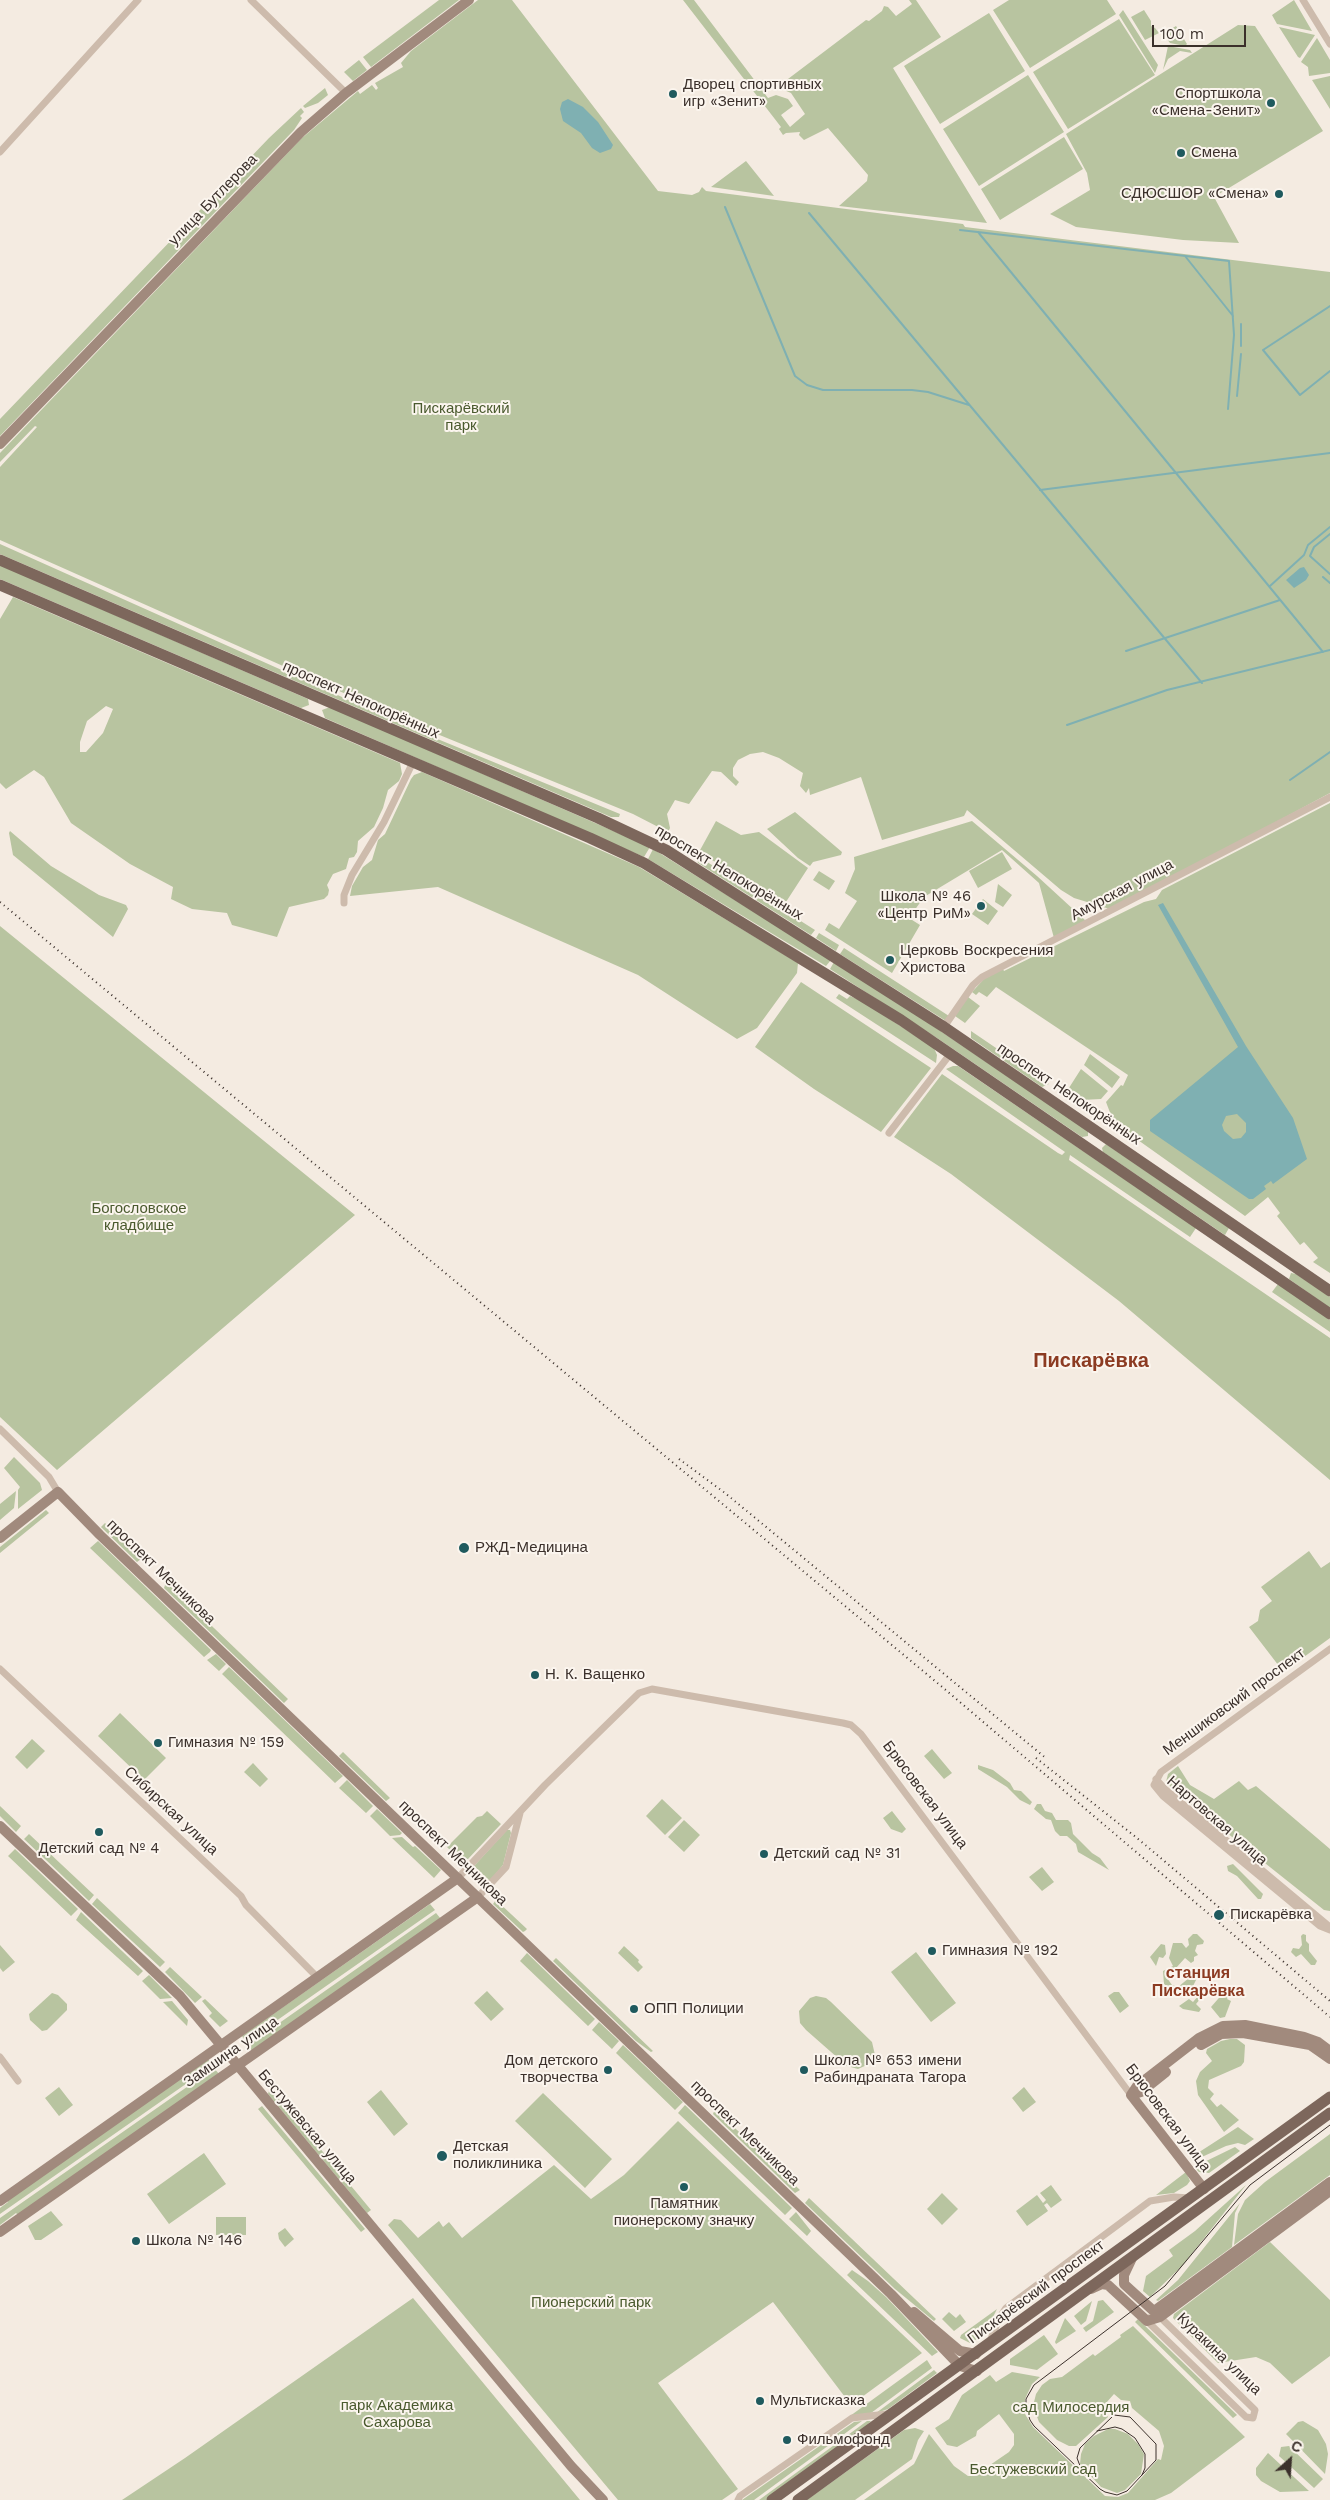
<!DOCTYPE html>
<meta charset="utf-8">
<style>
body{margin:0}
#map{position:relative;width:1330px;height:2500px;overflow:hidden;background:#f4ebe1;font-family:"Work Sans",sans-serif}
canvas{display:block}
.north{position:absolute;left:1265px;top:2435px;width:50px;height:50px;-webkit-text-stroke:4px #fbf5ee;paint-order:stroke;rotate:26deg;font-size:14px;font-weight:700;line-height:20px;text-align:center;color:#3b302b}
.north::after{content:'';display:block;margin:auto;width:18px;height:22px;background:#3b302b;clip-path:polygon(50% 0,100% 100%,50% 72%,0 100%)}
.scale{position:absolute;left:1152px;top:25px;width:94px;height:22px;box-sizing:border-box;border:2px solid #3b302b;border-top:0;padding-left:6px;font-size:15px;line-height:18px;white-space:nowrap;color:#3b302b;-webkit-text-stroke:4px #fbf5ee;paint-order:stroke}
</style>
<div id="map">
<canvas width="1330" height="2500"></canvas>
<div class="north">С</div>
<div class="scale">100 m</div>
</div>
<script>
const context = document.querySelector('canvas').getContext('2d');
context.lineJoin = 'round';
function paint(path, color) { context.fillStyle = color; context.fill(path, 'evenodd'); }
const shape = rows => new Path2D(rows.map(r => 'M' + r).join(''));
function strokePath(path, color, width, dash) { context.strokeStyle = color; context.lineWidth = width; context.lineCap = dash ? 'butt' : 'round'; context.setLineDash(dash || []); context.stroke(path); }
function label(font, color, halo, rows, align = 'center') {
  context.font = font + ' "Work Sans",sans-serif'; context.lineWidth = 4; context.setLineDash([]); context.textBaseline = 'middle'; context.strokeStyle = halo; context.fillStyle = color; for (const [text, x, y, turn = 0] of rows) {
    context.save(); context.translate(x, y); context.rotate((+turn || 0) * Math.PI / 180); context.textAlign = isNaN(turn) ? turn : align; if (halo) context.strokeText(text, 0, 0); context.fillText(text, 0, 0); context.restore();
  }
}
paint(shape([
 [439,0,459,0,371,67,363,57],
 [478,0,512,0,658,191,692,195,699,192,702,187,706,191,963,224,965,227,1330,272,1330,793,1113,910,1074,898,1061,890,967,810,964,816,882,840,861,777,810,795,809,788,806,793,800,786,803,773,779,758,763,752,750,754,738,760,733,768,733,776,739,782,736,786,721,772,712,771,689,804,675,800,667,814,670,828,668,832,633,814,420,727,0,540,0,467,37,427,35,426,0,462,0,453,302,138,358,91,360,94,372,85,376,90,378,88,375,83,403,67,401,63,411,51],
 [683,0,694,0,768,98,776,95,788,99,793,106,781,115,790,127,805,114,791,93,784,90,784,82,866,20,869,21,882,11,884,6,888,7,896,16,912,4,909,0,916,0,941,37,893,68,987,223,839,206,867,181,868,175,828,128,804,140,799,135,800,132,786,133,783,135,779,129,781,127],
 [1009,0,1107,0,1116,14,1030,68,993,10],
 [1294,0,1312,31,1277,24,1272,15],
 [1123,10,1158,65,1155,73,1119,15],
 [1144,10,1151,21,1151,26,1155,28,1159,33,1145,40,1131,17],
 [989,13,1025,71,940,124,904,66],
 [1119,19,1155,75,1068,129,1033,72],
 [1238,25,1255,26,1323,131,1214,197,1239,243,1183,240,1076,227,1050,214,1090,190,1087,173,1066,134],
 [1176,26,1187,44,1185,46,1170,43,1163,34],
 [1279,27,1315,35,1300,58,1298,57],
 [1317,38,1330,60,1330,73,1309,76,1308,67,1301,62],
 [1168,46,1190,50,1192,53,1180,51,1168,59,1163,70],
 [359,60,367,70,353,81,344,72],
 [1028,75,1064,132,979,186,943,129],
 [1330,76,1330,109,1312,80],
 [325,88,328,95,318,103,305,108,303,106],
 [301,108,304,112,300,116,302,118,294,130,0,436,0,419,269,138],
 [1064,137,1083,169,1000,220,981,189],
 [746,161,774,196,711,187],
 [0,544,418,731,620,814,619,817,611,817,0,554],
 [0,565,308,699,309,705,301,708,0,579],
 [13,597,400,763,402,774,399,781,388,790,383,808,374,827,358,841,357,852,354,857,349,858,346,869,333,874,327,885,329,890,328,895,324,899,289,907,277,937,232,925,227,913,192,909,171,899,173,887,130,864,71,823,44,777,34,770,6,789,0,783,0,619],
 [106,706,113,709,103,733,86,752,80,752,80,742,87,721],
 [330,707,650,847,644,857,325,718,322,710],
 [422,772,639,867,798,963,797,973,757,1028,737,1039,638,975,438,887,350,896,352,886,363,867,372,860,378,840,385,834,411,779,414,775],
 [1330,803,1330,1273,1313,1262,1318,1258,1304,1242,1300,1245,1277,1216,1280,1213,1268,1197,1245,1216,1114,1123,1106,1102,1121,1085,1123,1086,1128,1075,996,987,987,997,979,992,976,995,972,992,984,979,1003,969,1004,971,1144,902,1156,899,1162,890],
 [795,812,842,852,841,855,813,862,810,866,798,858,767,829],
 [716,821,741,835,759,832,808,868,784,905,699,852],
 [972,821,1037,876,1086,921,1054,938,1039,883,1002,850,924,897,909,918,920,925,892,973,825,930,829,923,839,929,857,901,845,893,855,869,854,857],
 [10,831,51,866,99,895,126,905,128,909,113,937,13,855,9,833],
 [653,849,831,960,826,966,648,859],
 [1002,852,1012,869,978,888,969,871],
 [696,855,815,930,811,935,698,863],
 [819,871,835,881,829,890,813,880],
 [998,884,1012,895,1003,907,995,902],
 [983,899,998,911,988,925,972,914],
 [0,926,355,1215,57,1470,0,1417],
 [819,933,839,945,836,951,816,938],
 [844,948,949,1016,946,1021,840,954],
 [834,962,908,1009,1088,1131,1088,1136,1082,1137,937,1038,830,969],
 [801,982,931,1068,881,1132,814,1089,755,1047],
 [839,994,847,999,850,996,862,1001,934,1048,937,1055,936,1063,836,998],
 [968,997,980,1006,965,1023,955,1016],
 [971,1031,1049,1084,1042,1087,971,1038],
 [1090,1054,1120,1077,1112,1088,1084,1065],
 [953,1066,958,1066,1196,1228,1190,1237,1070,1155,1069,1160,1330,1338,1330,1480,1119,1301,951,1174,894,1137,942,1074,1058,1153,1062,1155,1065,1152,946,1069],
 [1081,1069,1108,1091,1101,1099,1081,1100,1067,1091],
 [1106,1144,1229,1228,1225,1235,1103,1152,1102,1148],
 [1291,1273,1296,1274,1330,1297,1330,1308,1289,1279],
 [1278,1284,1330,1320,1330,1332,1272,1292],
 [14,1457,40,1483,42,1490,18,1509,18,1490,20,1487,4,1468],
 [16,1491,14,1508,0,1520,0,1504],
 [46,1510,49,1513,0,1553,0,1547],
 [105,1523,141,1559,137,1562,101,1527],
 [98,1541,211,1650,210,1652,204,1657,90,1548],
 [1309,1551,1321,1568,1330,1562,1330,1638,1286,1670,1282,1670,1249,1627,1258,1621,1260,1610,1272,1601,1261,1587],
 [166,1582,288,1699,284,1703,164,1588],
 [216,1654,226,1664,219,1671,207,1660],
 [229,1667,343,1776,335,1783,222,1674],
 [120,1713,166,1758,144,1780,98,1736],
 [32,1739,45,1751,27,1769,15,1757],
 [932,1749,952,1773,944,1779,924,1756],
 [343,1752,390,1798,386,1801,339,1756],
 [253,1763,268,1779,260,1787,244,1772],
 [978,1765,993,1770,1010,1783,1014,1790,1021,1791,1032,1802,1030,1805,1020,1800,1007,1787,978,1769],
 [1178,1766,1190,1785,1214,1799,1239,1781,1248,1790,1256,1786,1330,1849,1330,1911,1324,1910,1178,1794,1166,1782,1168,1774],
 [347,1780,373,1806,366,1813,339,1788],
 [662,1799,682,1818,665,1835,646,1816],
 [1037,1804,1041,1804,1045,1811,1052,1813,1056,1820,1068,1820,1071,1823,1073,1834,1092,1853,1100,1858,1109,1870,1078,1852,1076,1844,1067,1836,1060,1836,1055,1831,1051,1820,1046,1819,1034,1809],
 [0,1806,21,1826,16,1832,0,1816],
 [377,1809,402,1833,400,1835,390,1836,370,1816],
 [487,1811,501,1824,468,1859,457,1857,447,1847,477,1817,482,1816],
 [892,1811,906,1829,902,1833,891,1829,883,1818],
 [684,1820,700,1835,684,1852,668,1837],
 [507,1830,510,1830,511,1833,503,1865,490,1881,474,1866],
 [29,1834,94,1895,89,1901,24,1839],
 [402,1837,413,1847,415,1846,441,1870,434,1878,392,1838],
 [15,1849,78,1909,71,1916,8,1856],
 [1233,1864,1263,1894,1261,1899,1258,1899,1237,1876,1228,1871,1227,1866],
 [1042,1867,1054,1882,1042,1891,1029,1877],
 [97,1898,165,1962,160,1967,92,1904],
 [496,1900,527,1929,525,1931,523,1932,493,1904],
 [430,1904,435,1910,246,2042,242,2036],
 [81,1912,143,1971,138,1976,76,1920],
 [436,1913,441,1919,252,2051,248,2045],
 [1193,1934,1197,1934,1204,1941,1203,1944,1197,1945,1195,1951,1198,1955,1194,1957,1194,1961,1191,1963,1185,1958,1167,1978,1172,1985,1178,1987,1195,1973,1198,1976,1193,1986,1186,1987,1181,1996,1164,1984,1163,1971,1173,1966,1169,1958,1173,1943,1182,1943,1186,1948,1189,1945,1188,1939],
 [1303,1934,1306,1935,1306,1941,1309,1944,1309,1951,1317,1961,1315,1965,1311,1965,1301,1954,1296,1957,1291,1952,1293,1948,1299,1949,1302,1945,1301,1936],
 [1161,1944,1165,1945,1166,1954,1163,1958,1159,1957,1156,1966,1150,1957],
 [0,1945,15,1962,3,1972,0,1968],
 [624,1946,639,1960,638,1962,643,1967,638,1972,618,1953],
 [916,1952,956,2003,931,2022,891,1972],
 [527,1953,595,2019,588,2026,520,1961],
 [556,1958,653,2051,651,2052,636,2041,553,1961],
 [170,1967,202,1997,195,2003,165,1972],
 [149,1975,172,1998,160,1999,142,1981],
 [487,1991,504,2009,491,2021,474,2003],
 [1225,1991,1230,1994,1227,1999,1231,2001,1225,2017,1220,2018,1211,2007],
 [1114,1992,1119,1992,1129,2006,1120,2013,1108,1996],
 [52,1993,58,1995,67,2004,67,2010,47,2030,42,2031,30,2020,29,2014],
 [1199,1995,1201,1998,1196,2004,1201,2009,1199,2012,1183,2009,1179,2006,1189,1999,1193,2002],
 [816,1996,826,1998,831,2002,872,2042,875,2055,869,2064,858,2069,847,2066,806,2030,800,2023,799,2011,810,1998],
 [205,1999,228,2021,220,2027,209,2016,212,2013,202,2001],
 [172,2001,188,2020,187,2026,163,2002],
 [599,2022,619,2041,612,2049,592,2030],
 [1230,2039,1237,2039,1245,2045,1244,2062,1241,2066,1209,2080,1208,2088,1214,2094,1210,2099,1217,2107,1221,2104,1239,2120,1224,2132,1198,2095,1196,2081,1200,2072,1212,2061,1206,2053,1207,2049,1221,2041],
 [623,2045,683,2102,675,2110,616,2053],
 [208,2059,213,2065,0,2214,0,2208,8,2202,7,2200],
 [214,2068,219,2074,18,2215,16,2213,0,2225,0,2218],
 [59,2087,73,2105,59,2116,45,2098],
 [1024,2087,1036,2102,1023,2112,1012,2098],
 [270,2088,371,2210,367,2213,268,2094],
 [381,2090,408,2124,394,2136,367,2102],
 [543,2093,612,2159,585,2188,515,2121],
 [685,2105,792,2208,785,2215,678,2113],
 [262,2106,365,2229,361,2232,258,2109],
 [715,2109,800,2190,795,2193,713,2114],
 [678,2121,922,2353,851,2405,773,2302,658,2383,738,2489,722,2500,618,2500,388,2225,394,2219,401,2220,418,2238,439,2221,443,2227,449,2222,462,2238,554,2165,591,2199,624,2175],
 [1238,2127,1254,2139,1245,2145,1238,2143,1226,2146,1193,2161,1190,2158],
 [1330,2134,1330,2175,1234,2245,1238,2214,1245,2200,1265,2182],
 [1235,2147,1240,2151,1209,2173,1199,2172,1194,2167],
 [204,2153,226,2184,169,2224,147,2194],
 [1186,2172,1190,2181,1187,2185,1174,2193,1156,2195],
 [1051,2185,1062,2200,1051,2208,1047,2203,1044,2205,1048,2211,1027,2226,1016,2211,1037,2195,1043,2203,1046,2200,1040,2193],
 [1246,2185,1183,2265,1150,2297,1143,2291,1146,2276,1173,2256,1169,2250,1195,2231],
 [942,2193,958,2209,942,2225,927,2209],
 [809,2198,936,2319,934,2321,895,2289,805,2203],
 [1240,2203,1235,2213,1232,2247,1158,2301,1156,2300,1178,2280],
 [51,2211,63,2225,41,2240,35,2240,28,2226],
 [796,2212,811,2231,807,2236,789,2219],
 [216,2217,246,2217,246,2235,216,2235],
 [285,2228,294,2239,285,2247,279,2239,278,2233],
 [1270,2242,1330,2300,1330,2356,1292,2384,1270,2363,1256,2357,1218,2363,1173,2318,1174,2314],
 [852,2270,868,2281,886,2297,938,2352,932,2356,847,2275],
 [413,2298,580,2500,122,2500,185,2458],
 [1103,2300,1114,2312,1086,2332,1083,2328,1093,2321,1098,2301],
 [1092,2301,1086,2321,1081,2325,1074,2316],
 [997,2309,984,2335,970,2343,960,2338,961,2335],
 [949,2312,956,2318,960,2314,966,2322,954,2331,942,2319],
 [1065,2318,1076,2331,1056,2344,1055,2342],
 [1138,2319,1237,2415,1233,2418,1135,2322],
 [1133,2326,1245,2437,1171,2493,1155,2500,864,2500,914,2464,929,2434,954,2466,968,2476,974,2476,1009,2452,1014,2445,1014,2434,999,2414,977,2431,976,2436,957,2447,947,2445,935,2428,949,2419,962,2395,990,2375,996,2382,1012,2372,1040,2377,1032,2384,1025,2399,1025,2414,1033,2427,1105,2496,1118,2497,1128,2493,1158,2459,1161,2460,1164,2446,1159,2431,1132,2408,1130,2401,1121,2400,1114,2394,1106,2403,1111,2408,1106,2414,1108,2417,1076,2446,1069,2446,1057,2440,1039,2422,1033,2406,1036,2394,1042,2385,1050,2379,1062,2377,1093,2354,1095,2356,1121,2337,1120,2335],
 [1044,2335,1058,2354,1037,2370,1010,2365,1010,2359],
 [927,2360,932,2368,871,2413,850,2416],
 [934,2370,937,2373,888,2409,876,2413],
 [862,2421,754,2500,742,2500,854,2422],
 [867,2421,871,2421,860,2433,766,2500,759,2500],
 [1303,2421,1318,2430,1326,2444,1328,2454,1325,2474,1286,2434,1298,2422],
 [915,2428,924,2431,918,2440,912,2459,855,2500,807,2500,904,2430],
 [1108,2429,1115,2429,1128,2434,1138,2444,1144,2454,1141,2474,1125,2490,1117,2493,1101,2487,1080,2464,1081,2454,1085,2444,1094,2436],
 [1289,2446,1323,2479,1314,2488,1279,2456,1281,2447],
 [1268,2453,1309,2491,1280,2492,1261,2481,1256,2475,1256,2468]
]), '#b8c4a0');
paint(shape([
 [568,99,583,107,598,122,613,145,611,149,600,153,592,148,581,133,563,121,560,109,562,102],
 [1304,567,1309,575,1306,580,1294,588,1286,580,1300,568],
 [1163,903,1246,1046,1293,1118,1307,1159,1273,1184,1271,1181,1264,1186,1266,1189,1253,1199,1249,1199,1150,1131,1150,1120,1238,1047,1158,905],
 [1237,1114,1246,1123,1246,1132,1241,1138,1233,1139,1224,1131,1222,1125,1226,1116]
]), '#7fb0b2');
strokePath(shape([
 [725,207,795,376,807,385,823,390,912,390,928,392,969,405],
 [809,213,1202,683],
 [960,230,1229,261,1234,335,1228,409],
 [978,232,1323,652],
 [1185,256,1233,316],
 [1330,306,1263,350,1300,395,1330,371],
 [1241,324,1241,346],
 [1237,396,1241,354],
 [1040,490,1330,453],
 [1330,534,1314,547,1310,556,1330,574],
 [1323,577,1330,583],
 [1270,586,1304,555,1308,545,1330,527],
 [1126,651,1280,600],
 [1067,725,1167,690,1330,650],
 [1290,780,1330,752]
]), '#7fb0b2', 2);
strokePath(shape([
 [251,0,346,93],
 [1303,0,1330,44],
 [0,152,138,0],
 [344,903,344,895,352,875,384,822,413,762],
 [944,1027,973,985,982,977,1330,797],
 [889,1133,951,1053],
 [0,1429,49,1477,58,1492],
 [1330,1649,1161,1772,1154,1785,1163,1796,1320,1926,1330,1930],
 [0,1669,241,1896,246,1905,318,1978],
 [1156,1779,1166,1790,1330,1927],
 [458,1878,545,1785,639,1693,652,1689,843,1723,851,1725,861,1734,1131,2095],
 [478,1897,506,1867,520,1813],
 [0,2057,18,2081],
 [1149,2318,1147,2321,1246,2417,1253,2418,1255,2410,1160,2317],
 [990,2341,1000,2317,1006,2308,1150,2201,1174,2197,1190,2198],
 [738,2500,740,2496,852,2418,887,2414]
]), '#cdbbac', 7);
strokePath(shape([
 [0,444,301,132,346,93,469,0],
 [0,1538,58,1492,100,1535,891,2294,960,2366,977,2371],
 [0,1826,180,1996,571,2466,603,2500],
 [1201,2045,1221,2034,1243,2033,1310,2045,1330,2059],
 [1131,2095,1137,2086,1199,2038,1223,2026,1245,2025,1304,2037,1318,2042,1330,2051],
 [1131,2095,1141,2092,1166,2072],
 [1131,2095,1204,2189],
 [0,2201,458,1878],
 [0,2232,478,1897],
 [1132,2258,1124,2275,1124,2284,1158,2315],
 [1091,2289,1102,2284,1108,2285,1147,2321,1160,2317,1330,2191],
 [1154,2311,1330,2182],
 [914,2312,960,2351,976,2354]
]), '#a18a7d', 10);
strokePath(shape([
 [0,560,598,818,666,850,944,1027,1330,1291],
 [0,585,590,838,644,863,901,1020,1330,1314],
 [772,2500,1330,2097],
 [798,2500,1330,2113]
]), '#7d675c', 11);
strokePath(shape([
 [1097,2431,1115,2427,1122,2429,1135,2438,1145,2454,1145,2468,1142,2475],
 [1082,2471,1077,2458,1080,2448,1114,2415,1130,2417,1156,2444,1156,2460,1127,2491,1117,2495,1105,2492,1100,2489,1034,2426,1030,2420,1026,2407,1026,2399,1034,2385,1165,2286,1250,2185,1330,2125]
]), '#3b302b', 1);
strokePath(shape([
 [0,902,941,1686,1330,2017],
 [679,1459,725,1493,1047,1759],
 [1036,1758,1137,1838,1330,2001]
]), '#3b302b', 2, [1, 4]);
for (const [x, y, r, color] of [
 [673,94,5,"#1f5a5e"],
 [1271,103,5,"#1f5a5e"],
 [1181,153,5,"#1f5a5e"],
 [1279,194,5,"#1f5a5e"],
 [981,906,5,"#1f5a5e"],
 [890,960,5,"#1f5a5e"],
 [464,1548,6,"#1f5a5e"],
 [535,1675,5,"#1f5a5e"],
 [158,1743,5,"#1f5a5e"],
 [99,1832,5,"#1f5a5e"],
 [764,1854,5,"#1f5a5e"],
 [1219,1915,6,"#1f5a5e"],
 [932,1951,5,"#1f5a5e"],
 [634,2009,5,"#1f5a5e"],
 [608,2070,5,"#1f5a5e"],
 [804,2070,5,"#1f5a5e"],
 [442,2156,6,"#1f5a5e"],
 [684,2187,5,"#1f5a5e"],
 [136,2241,5,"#1f5a5e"],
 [760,2401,5,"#1f5a5e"],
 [787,2440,5,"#1f5a5e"]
]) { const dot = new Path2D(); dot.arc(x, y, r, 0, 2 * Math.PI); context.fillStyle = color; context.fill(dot); strokePath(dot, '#fbf5ee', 2); }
label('15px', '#3b302b', '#fbf5ee', [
 ["Дворец спортивных",683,85],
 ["игр «Зенит»",683,102],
 ["Спортшкола",1261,94,"right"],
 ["«Смена-Зенит»",1261,111,"right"],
 ["Смена",1191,153],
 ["СДЮСШОР «Смена»",1269,194,"right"],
 ["Школа № 46",971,897,"right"],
 ["«Центр РиМ»",971,914,"right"],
 ["Церковь Воскресения",900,951],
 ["Христова",900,968],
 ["РЖД-Медицина",475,1548],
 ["Н. К. Ващенко",545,1675],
 ["Гимназия № 159",168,1743],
 ["Детский сад № 4",99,1849,"center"],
 ["Детский сад № 31",774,1854],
 ["Пискарёвка",1230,1915],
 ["Гимназия № 192",942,1951],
 ["ОПП Полиции",644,2009],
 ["Дом детского",598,2061,"right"],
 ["творчества",598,2078,"right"],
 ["Школа № 653 имени",814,2061],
 ["Рабиндраната Тагора",814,2078],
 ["Детская",453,2147],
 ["поликлиника",453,2164],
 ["Памятник",684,2204,"center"],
 ["пионерскому значку",684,2221,"center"],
 ["Школа № 146",146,2241],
 ["Мультисказка",770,2401],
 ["Фильмофонд",797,2440]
], 'left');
label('15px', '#3b302b', '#fbf5ee', [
 ["улица Бутлерова",213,200,-46],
 ["проспект Непокорённых",361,700,24],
 ["проспект Непокорённых",729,873,31],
 ["Амурская улица",1122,890,-28],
 ["проспект Непокорённых",1069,1094,34],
 ["проспект Мечникова",161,1572,44],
 ["Меншиковский проспект",1234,1702,-36],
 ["Брюсовская улица",925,1795,53],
 ["Сибирская улица",171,1811,43],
 ["Нартовская улица",1217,1821,41],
 ["проспект Мечникова",453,1853,44],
 ["Замшина улица",231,2052,-35],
 ["Брюсовская улица",1168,2118,53],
 ["Бестужевская улица",307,2127,50],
 ["проспект Мечникова",745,2133,44],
 ["Пискарёвский проспект",1036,2292,-36],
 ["Куракина улица",1219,2354,44]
]);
label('15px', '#4a5a2e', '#fbf5ee', [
 ["Пискарёвский",461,409],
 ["парк",461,426],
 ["Богословское",139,1209],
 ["кладбище",139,1226],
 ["Пионерский парк",591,2303],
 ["парк Академика",397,2406],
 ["Сахарова",397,2423],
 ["сад Милосердия",1071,2408],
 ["Бестужевский сад",1033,2470]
]);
label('bold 16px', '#8c3b22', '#fbf5ee', [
 ["станция",1198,1973],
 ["Пискарёвка",1198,1991]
]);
label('bold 20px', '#8c3b22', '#fbf5ee', [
 ["Пискарёвка",1091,1361]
]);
</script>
